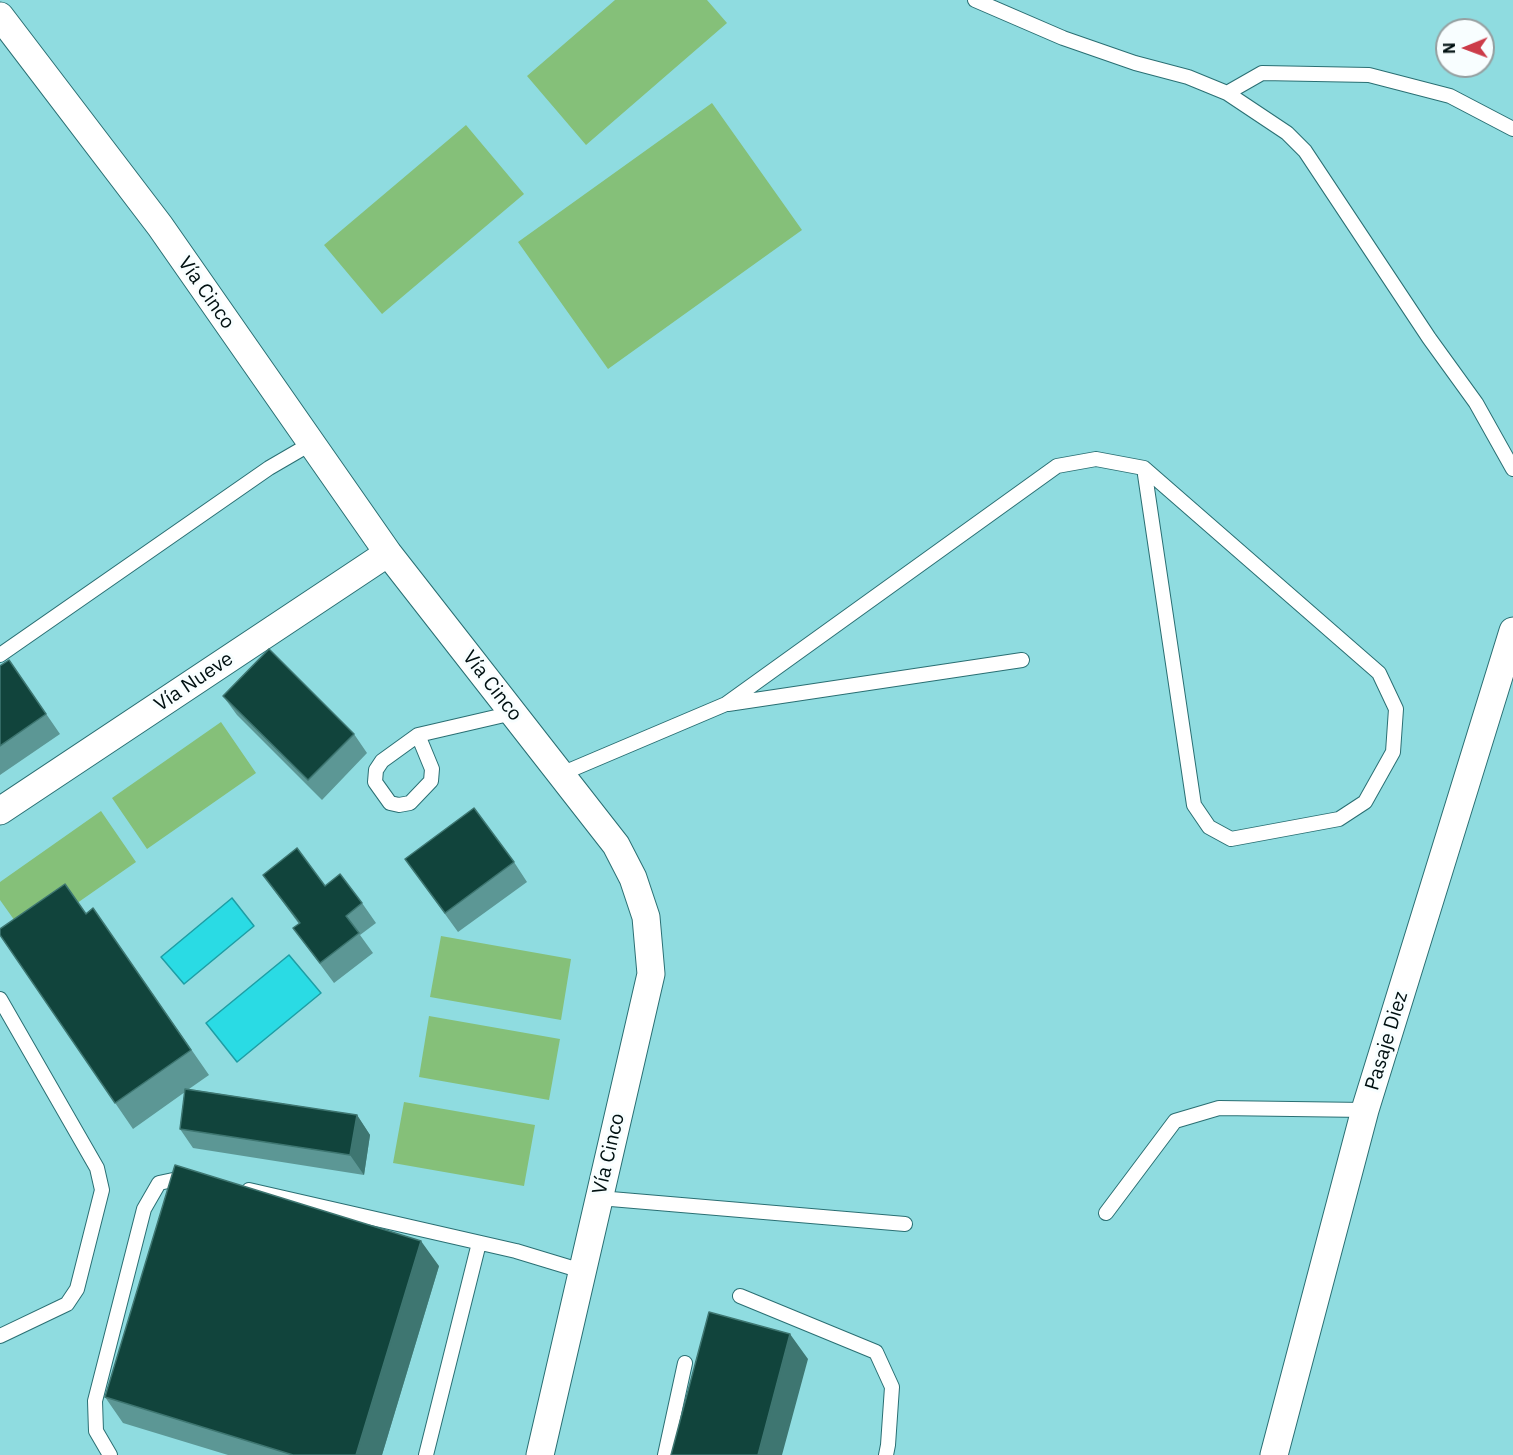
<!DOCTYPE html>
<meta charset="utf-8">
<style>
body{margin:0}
#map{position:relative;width:1513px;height:1455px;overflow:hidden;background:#a6eaee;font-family:"IBM Plex Sans",sans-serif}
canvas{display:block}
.north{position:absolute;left:1435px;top:18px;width:60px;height:60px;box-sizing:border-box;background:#f8feff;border:2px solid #959fa0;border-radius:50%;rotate:269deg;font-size:16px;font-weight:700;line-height:24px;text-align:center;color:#001011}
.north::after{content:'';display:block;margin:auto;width:21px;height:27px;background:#cc3c49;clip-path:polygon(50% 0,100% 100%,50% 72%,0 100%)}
</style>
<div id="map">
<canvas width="1513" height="1455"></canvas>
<div class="north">N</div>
</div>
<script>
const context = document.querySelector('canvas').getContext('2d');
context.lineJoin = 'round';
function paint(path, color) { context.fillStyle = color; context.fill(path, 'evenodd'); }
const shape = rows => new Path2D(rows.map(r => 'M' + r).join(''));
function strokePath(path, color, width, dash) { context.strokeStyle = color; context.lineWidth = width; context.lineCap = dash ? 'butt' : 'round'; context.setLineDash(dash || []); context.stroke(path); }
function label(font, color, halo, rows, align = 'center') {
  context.font = font + ' "IBM Plex Sans",sans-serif'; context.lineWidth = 6; context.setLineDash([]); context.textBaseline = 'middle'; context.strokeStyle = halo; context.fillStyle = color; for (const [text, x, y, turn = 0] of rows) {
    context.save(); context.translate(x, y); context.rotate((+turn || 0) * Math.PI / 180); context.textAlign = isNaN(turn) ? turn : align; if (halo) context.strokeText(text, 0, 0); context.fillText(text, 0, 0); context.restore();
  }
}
paint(shape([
 [0,0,1513,0,1513,1455,0,1455],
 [1447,30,1483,30,1483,66,1447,66]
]), '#8fdce0');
paint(shape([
 [615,0,707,0,727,23,586,145,527,76],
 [712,103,802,230,608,369,518,242],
 [466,125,524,194,382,314,324,245],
 [221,722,256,773,147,849,112,798],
 [101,811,136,862,27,938,0,900,0,882],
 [441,936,571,959,561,1020,430,997],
 [429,1016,560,1039,549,1100,419,1077],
 [404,1102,535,1125,524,1186,393,1163]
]), '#85c079');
const water = shape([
 [232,898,254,926,184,984,161,957,232,898],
 [289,955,321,993,237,1062,206,1023,289,955]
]);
paint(water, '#2adbe4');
strokePath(water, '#1d9ea5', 1.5);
const service = shape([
 [975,0,1063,38,1135,63,1188,77,1227,93,1287,133,1305,151,1429,338,1476,403,1513,469],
 [1227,93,1262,73,1369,75,1450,96,1513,129],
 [0,655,269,468,312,443],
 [728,704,1022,660],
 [418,735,432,769,431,781,410,803,399,805,390,803,375,782,376,770,382,761,418,735,513,713],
 [561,774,726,704,1057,466,1096,459,1144,468,1379,673,1396,709,1393,752,1365,802,1339,819,1231,839,1209,827,1194,805,1144,468],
 [0,999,97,1168,102,1190,77,1289,67,1304,0,1336],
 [249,1190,516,1251,582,1271],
 [599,1198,905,1224],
 [1106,1213,1175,1121,1219,1108,1365,1110],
 [740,1296,876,1352,892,1387,888,1445,886,1455],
 [110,1455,96,1431,95,1401,144,1209,159,1183,187,1177],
 [426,1455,479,1243],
 [665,1455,685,1363]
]);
const minor = shape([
 [0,16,160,226,388,553,616,845,633,878,646,917,651,974,540,1455],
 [0,811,388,553],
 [1274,1455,1365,1110,1513,631]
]);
strokePath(service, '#2a6f73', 16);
strokePath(minor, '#2a6f73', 29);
strokePath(service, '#fff', 14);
strokePath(minor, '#fff', 27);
paint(shape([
 [9,660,60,734,0,775,0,666],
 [223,696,354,734,367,753,322,800,237,715],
 [405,859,514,862,527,882,458,932],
 [263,875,325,886,362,903,376,923,360,935,373,953,334,983,293,928,299,924],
 [93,908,209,1075,189,1089,357,1115,370,1135,364,1175,193,1148,180,1129,185,1092,133,1129,0,935,86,913],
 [439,1266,382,1455,228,1455,123,1423,105,1397]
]), '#5c9795');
paint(shape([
 [357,1115,370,1135,364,1175,350,1155],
 [421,1241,439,1266,382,1455,356,1455],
 [790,1334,808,1359,782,1455,758,1455]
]), '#3e7671');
const building = shape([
 [269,649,354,734,308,780,223,696,269,649],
 [9,660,46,714,0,746,0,666,9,660],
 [474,808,514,862,445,913,405,859,474,808],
 [297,848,325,886,340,874,362,903,346,916,359,933,320,963,293,928,300,923,263,875,297,848],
 [65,884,86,914,93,908,191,1050,115,1103,0,935,0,929,65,884],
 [185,1089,357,1115,350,1155,180,1129,185,1089],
 [175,1165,421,1241,356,1455,293,1455,105,1397,175,1165],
 [709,1312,790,1334,758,1455,671,1455,709,1312]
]);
paint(building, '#11443c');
strokePath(building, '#3e7671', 1.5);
label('20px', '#001011', '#f8feff', [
 ["Vía Cinco",206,293,55],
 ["Vía Nueve",194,682,-34],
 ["Vía Cinco",492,686,52],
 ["Pasaje Diez",1387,1041,-73],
 ["Vía Cinco",609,1154,-77]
]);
</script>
